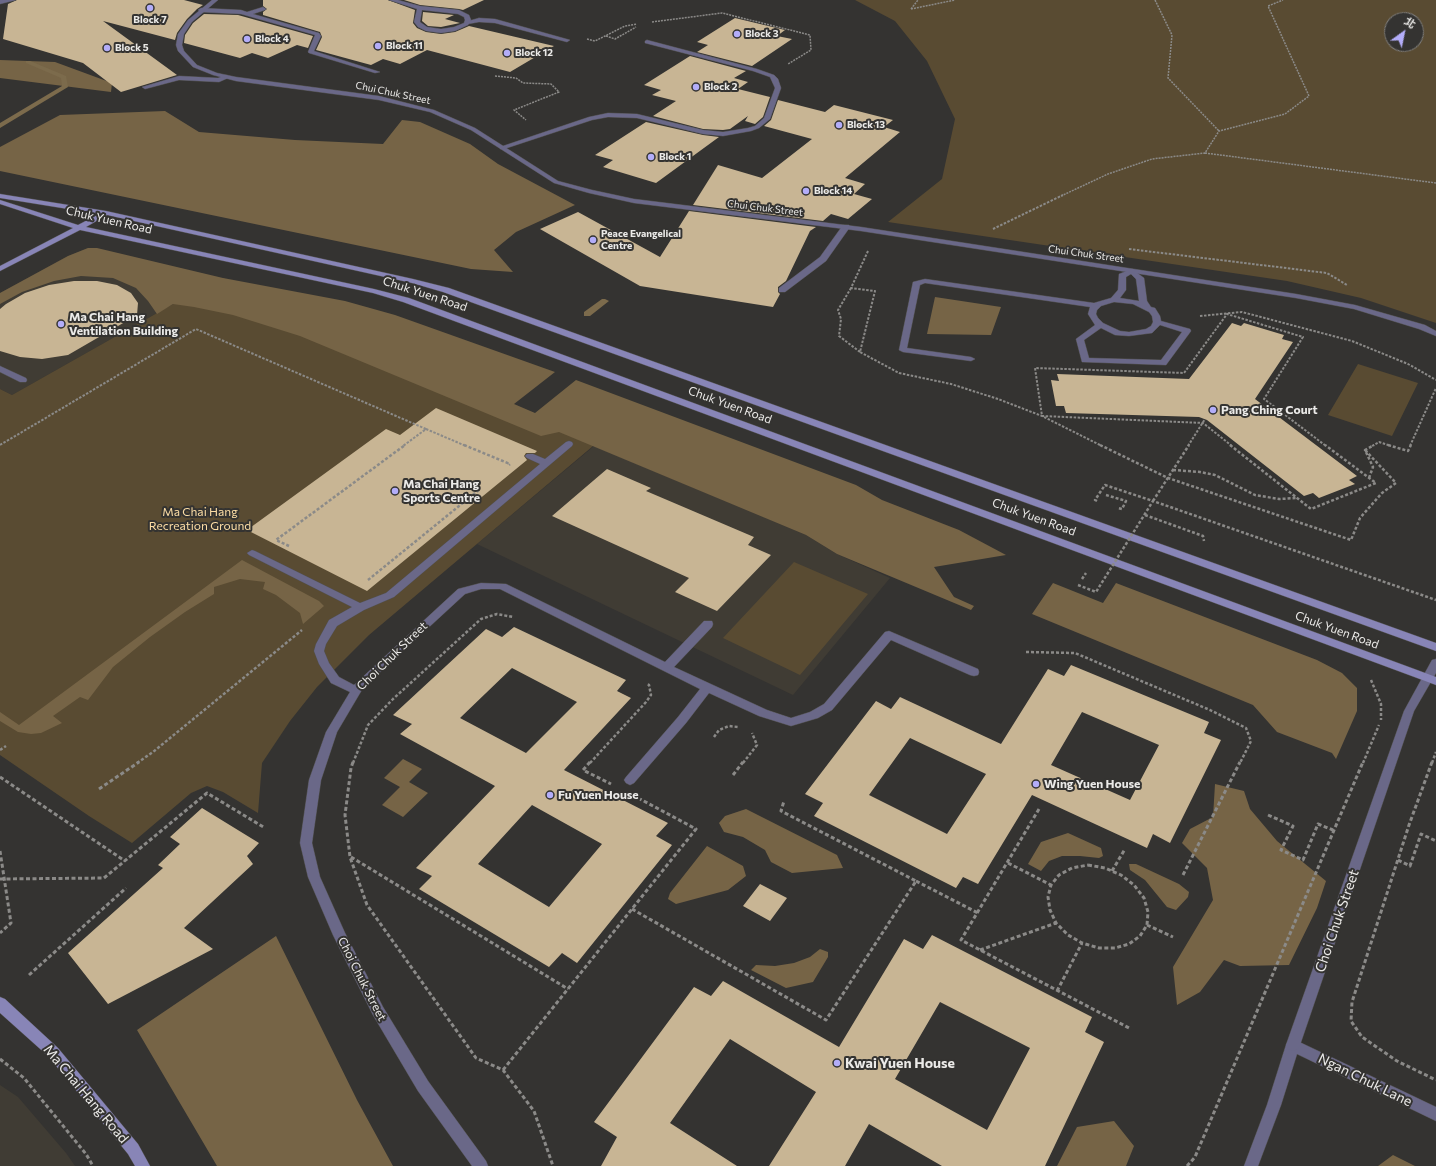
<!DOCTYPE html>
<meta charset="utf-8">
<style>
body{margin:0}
#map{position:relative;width:1436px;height:1166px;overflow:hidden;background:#343331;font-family:Commissioner,"Noto Sans TC",sans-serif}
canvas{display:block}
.north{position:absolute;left:1384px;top:12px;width:40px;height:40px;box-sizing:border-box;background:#343331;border:1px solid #7d7c7a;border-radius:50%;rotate:33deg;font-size:11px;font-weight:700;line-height:16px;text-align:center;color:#ebeae8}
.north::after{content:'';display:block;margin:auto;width:14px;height:18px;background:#b3adf9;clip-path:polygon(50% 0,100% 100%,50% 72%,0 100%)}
</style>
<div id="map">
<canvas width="1436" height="1166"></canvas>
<div class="north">北</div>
</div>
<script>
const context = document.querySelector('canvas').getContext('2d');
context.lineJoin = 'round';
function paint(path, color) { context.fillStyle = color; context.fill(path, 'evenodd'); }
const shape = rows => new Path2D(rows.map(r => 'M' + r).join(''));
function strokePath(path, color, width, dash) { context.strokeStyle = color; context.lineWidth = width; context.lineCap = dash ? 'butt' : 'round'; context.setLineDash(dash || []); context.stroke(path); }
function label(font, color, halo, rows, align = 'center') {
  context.font = font + ' Commissioner,sans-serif'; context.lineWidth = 4; context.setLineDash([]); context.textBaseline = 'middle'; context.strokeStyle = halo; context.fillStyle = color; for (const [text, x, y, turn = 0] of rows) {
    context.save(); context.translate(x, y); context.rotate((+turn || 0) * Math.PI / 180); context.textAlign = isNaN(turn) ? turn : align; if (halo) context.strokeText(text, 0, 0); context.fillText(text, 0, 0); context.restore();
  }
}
paint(shape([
 [88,248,97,248,173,304,12,395,0,389,0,293,68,256],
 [594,446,806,535,837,554,890,578,793,695,477,544],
 [0,1085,18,1097,66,1153,75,1166,0,1166]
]), '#403c34');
paint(shape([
 [855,0,1436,0,1436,323,1361,298,1287,281,888,222,942,179,955,119,927,61,895,21],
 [1392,20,1416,20,1416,44,1392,44],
 [223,278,538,417,631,414,369,635,317,687,290,721,262,763,258,813,223,792,207,786,191,793,132,843,89,816,0,755,0,389,12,395,173,304],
 [1358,364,1418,383,1392,436,1328,415],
 [794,562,868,594,800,675,723,638]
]), '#594b32');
paint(shape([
 [0,60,55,62,112,83,111,92,0,78],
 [165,111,199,132,295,140,383,144,402,120,420,122,470,144,498,164,575,205,516,232,494,250,513,272,471,269,0,171,0,147,60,115],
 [88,248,97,248,223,278,345,301,395,315,555,372,514,404,535,413,576,380,856,485,882,500,959,530,1006,555,934,567,954,597,974,606,971,610,837,554,806,535,559,432,541,436,300,336,233,315,194,307,173,304,157,314,148,301,136,288,113,278,81,276,54,281,22,292,0,304,0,293,68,256],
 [935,297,1001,307,991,335,927,334],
 [242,560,319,601,324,606,303,624,300,613,276,595,263,589,265,582,240,579,214,587,214,594,185,612,150,637,113,667,88,700,80,697,53,716,62,723,41,733,31,734,18,732,0,721,0,712,19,725],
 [1053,583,1103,603,1116,583,1317,660,1342,673,1357,688,1357,711,1336,759,1332,753,1277,732,1253,705,1032,614],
 [403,759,422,769,409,782,428,793,403,817,382,805,400,787,384,778],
 [1215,784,1244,791,1250,809,1277,841,1326,881,1317,908,1289,965,1240,966,1224,960,1200,992,1177,1005,1173,967,1213,900,1207,868,1182,843,1190,829,1213,817],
 [746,809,837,855,843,868,792,873,771,862,765,850,743,837,724,832,719,823,725,816],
 [1068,833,1101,848,1103,856,1099,858,1080,856,1062,856,1049,861,1041,871,1028,864,1041,842],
 [707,846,743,866,746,876,728,890,676,904,668,899,670,893],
 [1129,864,1136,864,1179,884,1189,892,1188,897,1176,910,1167,907,1145,880,1130,870],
 [276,936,357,1100,393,1166,217,1166,137,1030],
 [820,949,828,952,828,957,813,982,786,988,751,970,756,965,775,966,794,963,810,957],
 [1114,1121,1134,1146,1126,1166,1057,1166,1077,1127],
 [1393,1155,1415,1166,1378,1166]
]), '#766446');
paint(shape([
 [26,61,30,61,66,76,68,87,0,128,0,123,62,86,61,78,26,63,26,61],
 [602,299,605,299,609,301,590,316,584,316,584,312,602,299]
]), '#7c6b4c');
paint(shape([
 [17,0,184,0,203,5,197,9,187,19,177,33,175,40,103,21,177,75,121,92,83,63,3,39,8,4],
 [263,0,388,0,415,10,413,23,417,28,426,32,441,34,455,32,469,26,554,46,510,72,427,50,400,64,383,59,371,65,316,50,322,37,320,32,263,15,263,12,267,9,263,6],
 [404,0,484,0,463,10,459,9,420,5],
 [423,12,454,15,445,19,460,23,441,27,428,26,422,21],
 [204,14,238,15,313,36,308,48,297,45,268,58,252,53,240,58,184,43,185,35,193,23],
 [735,18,785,30,777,36,792,39,752,66,697,52,708,45,697,42],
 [690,56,746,71,734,78,748,82,738,89,770,97,763,117,755,124,745,121,748,116,730,129,723,130,703,129,653,116,676,101,652,95,661,90,644,85],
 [778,100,825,112,834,105,893,120,884,127,900,132,845,178,865,184,854,194,872,199,848,219,831,214,823,221,693,205,718,165,762,178,812,139,764,126,771,120],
 [646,122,703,135,719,137,656,183,603,167,613,160,595,155],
 [689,211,816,227,810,231,786,281,778,287,778,292,780,294,773,307,640,286,540,229,578,212,660,257],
 [74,281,97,281,117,285,131,293,138,303,137,315,68,355,42,359,20,357,0,351,0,309,6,304,25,293,49,285],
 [1232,323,1241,326,1244,323,1284,335,1282,339,1293,342,1255,399,1357,476,1349,480,1355,484,1319,498,1313,493,1304,496,1207,420,1199,417,1066,413,1064,406,1056,406,1051,380,1059,381,1057,374,1189,379],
 [436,408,537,451,535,453,526,453,524,456,527,460,367,591,247,530,386,429,400,435],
 [607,469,651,488,646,491,754,537,748,545,771,555,717,611,675,592,689,578,552,516],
 [514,627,626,680,617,691,631,698,564,770,668,823,656,836,672,845,577,963,562,953,549,967,419,889,432,876,416,868,495,786,400,734,412,724,393,715,486,629,502,637],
 [512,668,577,702,526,753,460,718],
 [532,805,602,844,549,907,478,864],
 [1071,665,1209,722,1204,733,1221,740,1170,843,1153,834,1147,848,1032,795,978,884,963,877,956,888,814,816,823,803,805,794,876,701,891,709,900,697,1001,744,1048,669,1064,676],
 [1082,712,1159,745,1130,800,1051,765],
 [910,738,986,774,947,834,869,795],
 [202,808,259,843,247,856,253,864,184,928,213,949,108,1004,68,953,163,868,158,865,180,844,170,837],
 [760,884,787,898,770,921,743,906],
 [932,935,1092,1017,1085,1032,1104,1042,1045,1166,942,1166,869,1124,845,1166,769,1166,816,1092,730,1039,670,1123,737,1166,601,1166,617,1137,594,1122,694,987,711,996,723,981,839,1047,904,939,923,949],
 [940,1002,1030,1048,987,1130,895,1079]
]), '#c8b594');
const lane = shape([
 [0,0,16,0,0,4,0,0],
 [263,7,266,9,265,10,253,14,319,33,321,36,314,51,380,72,375,73,309,53,308,52,315,35,241,14,201,12,198,10,201,8,241,10,247,12,263,7],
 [479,18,495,19,570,40,567,42,495,23,479,22,468,24,465,22,479,18],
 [647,40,757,69,774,75,778,79,781,88,770,119,759,128,751,131,723,136,703,134,637,118,608,117,592,120,504,149,500,149,500,147,589,117,608,113,637,114,703,130,723,132,748,128,755,126,764,118,775,88,770,77,753,71,645,43,645,41,647,40],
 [226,75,228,76,228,78,219,82,179,80,145,89,142,87,179,76,218,78,226,75],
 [843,225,849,225,850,227,826,261,785,292,779,292,779,288,820,257,843,225],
 [1132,269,1144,278,1147,301,1151,307,1155,308,1160,316,1161,321,1190,329,1191,331,1166,365,1082,362,1076,339,1095,325,1088,314,1090,307,925,283,920,285,907,348,971,357,975,359,971,361,903,352,899,350,913,282,925,279,1094,303,1111,298,1118,290,1119,274,1132,269],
 [1131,274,1136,279,1139,301,1120,298,1126,290,1126,277,1131,274],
 [1114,302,1133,304,1149,312,1152,316,1153,322,1151,326,1146,329,1129,332,1120,331,1103,323,1098,318,1096,314,1097,310,1101,306,1114,302],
 [1160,325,1182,332,1161,360,1089,358,1084,340,1101,328,1115,335,1129,336,1152,333,1160,325],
 [0,366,26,378,27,380,26,382,20,382,0,372,0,366],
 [569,441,572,442,573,444,572,446,394,597,364,610,337,626,326,644,324,651,329,663,339,677,354,685,458,589,481,583,506,584,665,662,704,621,712,621,713,624,712,627,674,667,767,710,791,718,810,712,824,704,885,632,889,631,978,669,979,672,978,675,974,676,970,675,891,640,832,710,818,718,791,726,759,716,709,693,686,723,634,783,630,785,626,783,624,780,626,777,678,717,700,689,500,589,481,589,465,594,363,688,337,732,321,780,312,843,320,877,345,933,383,1007,428,1081,486,1161,488,1166,472,1166,418,1091,373,1015,333,935,308,877,300,843,309,780,326,732,350,692,331,683,319,664,314,651,316,644,329,620,352,607,249,555,247,553,252,550,255,551,360,603,386,593,540,464,527,458,525,456,527,454,533,454,545,459,566,442,569,441],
 [1293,1039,1436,1107,1436,1121,1297,1054,1281,1105,1258,1166,1244,1166,1267,1105,1286,1045,1288,1041,1293,1039]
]);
const street = shape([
 [212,0,218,0,192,22,184,34,182,45,184,51,197,65,217,73,236,77,379,96,434,110,475,128,558,181,592,190,634,199,861,227,1296,294,1355,305,1425,325,1436,331,1436,336,1419,329,1354,309,1296,298,861,231,634,203,589,193,554,183,471,130,430,112,379,100,236,81,213,75,193,67,178,51,176,45,178,34,188,20,212,0],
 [389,0,398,0,420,6,459,10,469,15,471,20,468,25,455,31,441,33,426,31,418,27,414,22,417,9,389,0],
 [422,10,458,14,464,17,465,20,464,23,454,27,441,29,427,27,420,22,422,10],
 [1436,659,1436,673,1414,711,1300,1045,1298,1049,1293,1051,1288,1049,1286,1045,1404,711,1432,660,1436,659]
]);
const secondary = shape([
 [0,194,106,211,413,279,449,288,1436,643,1436,651,443,292,412,283,107,215,86,227,374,289,409,298,1436,677,1436,685,403,302,373,293,80,230,0,271,0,266,73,228,0,204,0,200,78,225,99,214,0,198,0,194],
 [0,997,5,999,58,1048,138,1144,150,1166,135,1166,128,1154,48,1056,0,1013,0,997]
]);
strokePath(lane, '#51504e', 1);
strokePath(street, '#51504e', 1);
strokePath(secondary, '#51504e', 1);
strokePath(shape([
 [1155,0,1172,35,1168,78,1219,131],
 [911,9,955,0],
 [911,9,918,0],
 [652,22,722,13,810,35,811,50,788,64],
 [606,36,615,39,636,27],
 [587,39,595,41,625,26,637,24],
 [495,76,516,78,523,83,551,84,559,92,514,110,526,120],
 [1205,153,1436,183],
 [1061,196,1108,174,1152,159,1205,153,1219,131,1285,114,1309,96,1268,6,1283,0]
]), '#8b8a88', 1.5, [2, 1]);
strokePath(shape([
 [993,229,1063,195],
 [1129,249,1327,273,1347,285],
 [868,251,851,288,875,291,860,352,899,373,951,384,998,399,1042,416,1102,446],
 [851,288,838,310,841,319,839,336,860,352],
 [1200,316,1242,312,1352,341,1408,364,1436,380],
 [426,429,466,446],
 [0,445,196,329,426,429,403,446],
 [1232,446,1203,423,1042,416,1035,368,1184,373,1227,314,1303,337,1264,399,1326,446],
 [1372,446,1379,442,1391,446],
 [1410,446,1436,388]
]), '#8b8a88', 2, [2.5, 1.5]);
strokePath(shape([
 [464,445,510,464,509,465],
 [1100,445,1168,478,1351,540,1360,518,1382,493,1396,483,1365,450],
 [1230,445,1311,509,1376,483,1325,445],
 [1388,445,1408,451,1411,445],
 [1173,470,1200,472,1215,475,1255,495,1279,499,1297,498],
 [1369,478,1373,467,1365,450,1374,445],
 [1106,495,1126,501,1122,509,1118,508],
 [1097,501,1095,500,1105,485,1153,501],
 [1145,515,1203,536,1204,541],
 [289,546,276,540,405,445],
 [1082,579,1086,573],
 [368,580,480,489],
 [1026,652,1075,653,1210,710,1246,728,1251,741,1240,763],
 [1371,680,1381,704,1381,720],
 [714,737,719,730,729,726,738,727],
 [0,750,6,746],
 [137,763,153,752,302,630],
 [353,763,368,725,393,699,481,619,497,614,513,617],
 [590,763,646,702,651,695,649,685,646,684],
 [743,763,757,745,752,733],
 [1363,763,1379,725],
 [1432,763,1436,752]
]), '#8b8a88', 2.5, [3, 2]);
strokePath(shape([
 [353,762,351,768,345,815,350,857,367,905,476,1058,503,1070,534,1111,553,1166],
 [590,762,583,770,611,784],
 [1432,762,1409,825,1352,1002,1351,1021,1362,1037,1397,1061,1436,1080],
 [733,775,743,762],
 [0,777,125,861],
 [99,789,139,762],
 [1039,809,961,940,1131,1029],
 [1268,815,1293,826,1281,850,1303,860,1318,824,1333,830],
 [0,851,11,923,0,933],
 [351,857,568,989],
 [1398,860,1410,866,1421,834,1436,841],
 [1008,863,1051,885],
 [1088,865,1105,868,1121,875,1134,885,1144,898,1148,912,1147,925,1140,936,1129,944,1115,948,1099,948,1082,943,1068,935,1056,923,1050,910,1048,897,1051,885,1059,875,1072,868,1088,865],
 [1112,871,1125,849],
 [1183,875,1240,762],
 [104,878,207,793,265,828],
 [916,881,978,913],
 [632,909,826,1020,916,881,781,811,784,801],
 [1147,925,1173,937],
 [980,950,1056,923],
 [29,975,126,888],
 [1057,991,1082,943],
 [0,1059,24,1078,86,1154,93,1166],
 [503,1070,696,829,640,799],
 [1187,1166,1195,1157,1363,762]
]), '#8b8a88', 3, [4, 2.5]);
paint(lane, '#6a6888');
paint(street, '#6a6888');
paint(secondary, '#8885b7');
strokePath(shape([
 [1188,446,1205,419]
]), '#8b8a88', 2, [2.5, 1.5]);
strokePath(shape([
 [1153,501,1189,445],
 [1078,585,1096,592,1153,501,1436,600]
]), '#8b8a88', 2.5, [3, 2]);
strokePath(shape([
 [0,879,104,878]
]), '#8b8a88', 3, [4, 2.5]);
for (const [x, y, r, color] of [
 [150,8,4,"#b3adf9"],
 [737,34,4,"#b3adf9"],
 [247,39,4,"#b3adf9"],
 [378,46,4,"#b3adf9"],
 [107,48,4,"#b3adf9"],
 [507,53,4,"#b3adf9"],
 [696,87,4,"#b3adf9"],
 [839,125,4,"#b3adf9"],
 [651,157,4,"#b3adf9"],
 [806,191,4,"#b3adf9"],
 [593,240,4,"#b3adf9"],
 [61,324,4,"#b3adf9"],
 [1213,410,4,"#b3adf9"],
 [395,491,4,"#b3adf9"],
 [1036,784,4,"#b3adf9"],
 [550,795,4,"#b3adf9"],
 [837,1063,4,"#b3adf9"]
]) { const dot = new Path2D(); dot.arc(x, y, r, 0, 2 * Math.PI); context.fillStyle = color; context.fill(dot); strokePath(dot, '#343331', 1.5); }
label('bold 10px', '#ebeae8', '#343331', [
 ["Block 7",150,20,"center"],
 ["Block 3",745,34],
 ["Block 4",255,39],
 ["Block 11",386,46],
 ["Block 5",115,48],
 ["Block 12",515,53],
 ["Block 2",704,87],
 ["Block 13",847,125],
 ["Block 1",659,157],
 ["Block 14",814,191],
 ["Peace Evangelical",601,234],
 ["Centre",601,246]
], 'left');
label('10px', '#ebeae8', '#343331', [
 ["Chui Chuk Street",393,93,12],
 ["Chui Chuk Street",765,208,7],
 ["Chui Chuk Street",1086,254,8]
]);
label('12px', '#ebeae8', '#343331', [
 ["Chuk Yuen Road",109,220,13],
 ["Chuk Yuen Road",425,294,18],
 ["Chuk Yuen Road",730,405,20],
 ["Chuk Yuen Road",1034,517,20],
 ["Chuk Yuen Road",1337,630,20],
 ["Choi Chuk Street",392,656,-44],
 ["Choi Chuk Street",362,979,63]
]);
label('bold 12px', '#ebeae8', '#343331', [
 ["Ma Chai Hang",69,317],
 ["Ventilation Building",69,331],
 ["Pang Ching Court",1221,410],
 ["Ma Chai Hang",403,484],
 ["Sports Centre",403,498],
 ["Wing Yuen House",1044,784],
 ["Fu Yuen House",558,795]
], 'left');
label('12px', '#fcdda5', '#343331', [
 ["Ma Chai Hang",200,512],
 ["Recreation Ground",200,526]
]);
label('14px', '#ebeae8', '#343331', [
 ["Choi Chuk Street",1337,921,-71],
 ["Ngan Chuk Lane",1365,1080,26],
 ["Ma Chai Hang Road",86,1094,50]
]);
label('bold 14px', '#ebeae8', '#343331', [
 ["Kwai Yuen House",845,1063]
], 'left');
</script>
